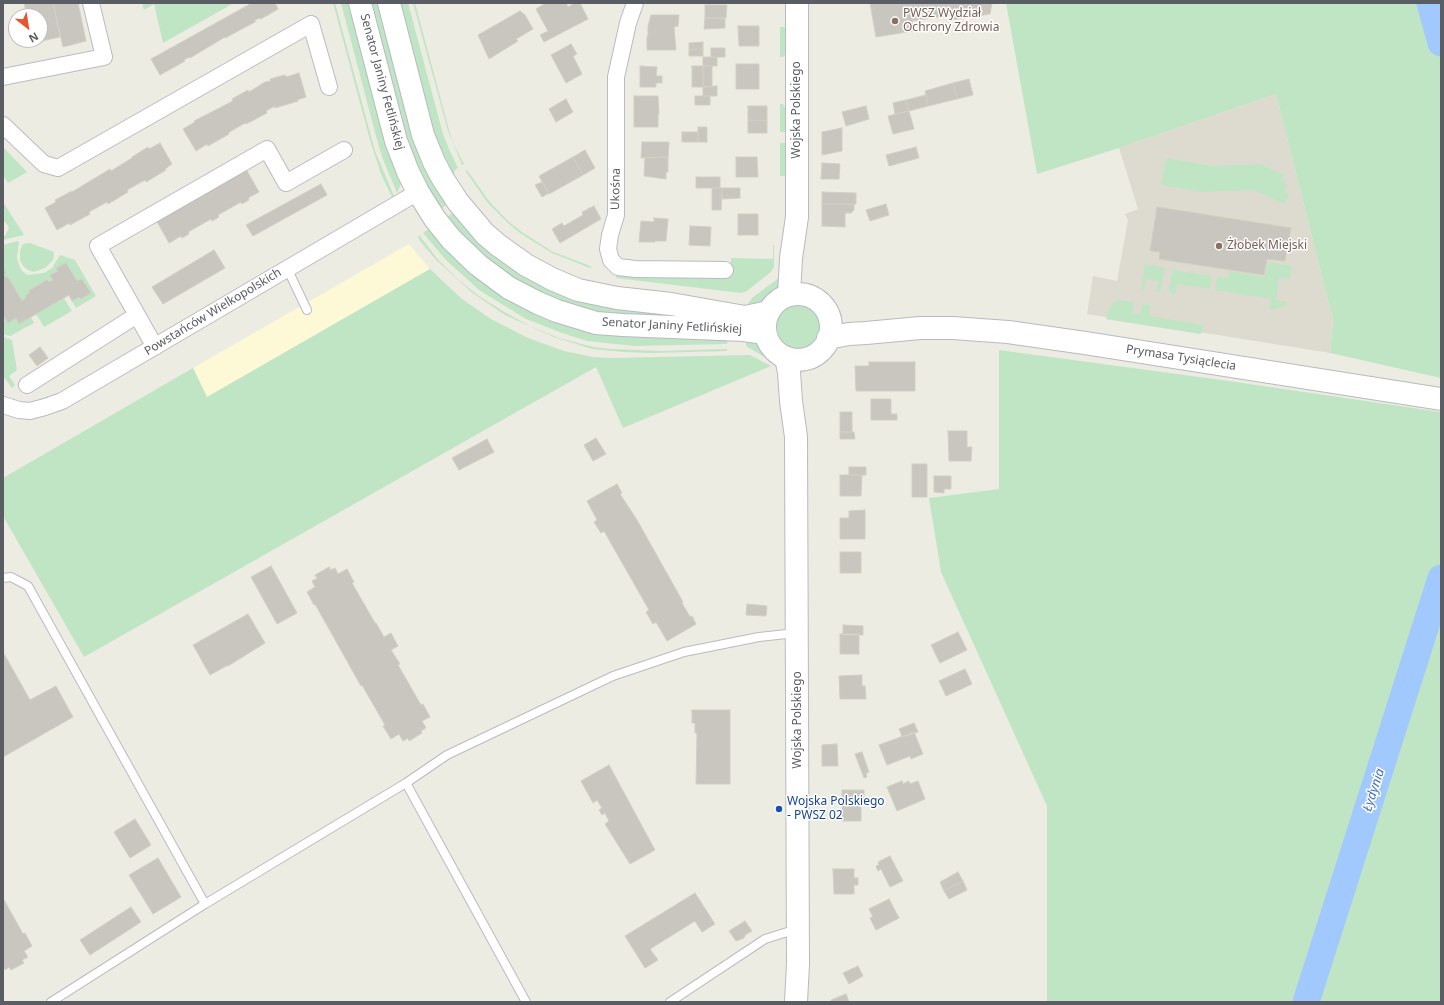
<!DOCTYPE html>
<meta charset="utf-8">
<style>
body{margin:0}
#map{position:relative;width:1444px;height:1005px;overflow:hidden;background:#edece2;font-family:"Noto Sans",sans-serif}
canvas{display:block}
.frame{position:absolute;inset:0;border:4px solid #5a5d63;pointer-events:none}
.north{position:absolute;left:8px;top:8px;width:40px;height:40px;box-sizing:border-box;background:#fff;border:1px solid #bdbec1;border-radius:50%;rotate:150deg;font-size:11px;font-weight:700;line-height:16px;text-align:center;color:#5a5d63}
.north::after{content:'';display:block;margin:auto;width:14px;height:18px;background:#e7552f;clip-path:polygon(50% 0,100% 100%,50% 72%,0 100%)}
</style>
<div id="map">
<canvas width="1444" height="1005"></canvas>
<div class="frame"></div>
<div class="north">N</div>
</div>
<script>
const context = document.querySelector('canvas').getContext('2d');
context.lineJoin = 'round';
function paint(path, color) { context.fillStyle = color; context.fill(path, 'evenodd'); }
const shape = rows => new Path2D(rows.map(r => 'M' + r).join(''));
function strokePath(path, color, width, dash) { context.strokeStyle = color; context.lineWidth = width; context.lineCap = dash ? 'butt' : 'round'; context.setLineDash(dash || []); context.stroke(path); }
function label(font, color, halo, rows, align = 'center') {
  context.font = font + ' "Noto Sans",sans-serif'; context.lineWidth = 3; context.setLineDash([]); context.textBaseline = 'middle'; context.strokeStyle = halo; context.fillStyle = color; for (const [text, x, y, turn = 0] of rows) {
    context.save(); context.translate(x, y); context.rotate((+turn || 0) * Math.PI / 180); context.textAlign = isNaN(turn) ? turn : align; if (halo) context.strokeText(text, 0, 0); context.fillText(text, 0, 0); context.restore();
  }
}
paint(shape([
 [409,244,430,269,207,397,193,368]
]), '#fdf9d7');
paint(shape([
 [1276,94,1333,320,1330,353,1087,314,1093,276,1117,281,1128,220,1125,214,1138,209,1119,148]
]), '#dddbd0');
paint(shape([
 [142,3,234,3,163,43,154,4,144,10],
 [333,3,335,3,375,151,394,196,392,197,381,174,370,140],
 [341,3,352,3,401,177,401,184,397,193,382,157,376,136],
 [368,3,380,3,448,204,439,210,410,155],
 [397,3,408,3,443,134,449,149,458,168,455,170,454,175,463,191,452,174,439,148],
 [413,3,415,3,449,130,453,143,464,164,462,165,448,131],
 [1006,3,1441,3,1441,378,1330,353,1333,320,1276,94,1119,148,1037,174],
 [780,27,784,27,787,30,786,54,783,57,780,57],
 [780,104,783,104,787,111,788,129,785,132,780,132],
 [780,143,785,143,789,147,788,173,786,176,780,176],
 [3,147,27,172,8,183,3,175],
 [1166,158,1211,166,1260,164,1284,175,1281,181,1288,185,1284,191,1289,194,1284,204,1254,190,1203,192,1161,185],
 [465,170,467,170,489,201,509,222,522,232,553,252,588,265,592,268,590,268,552,253,520,233,508,223,487,202],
 [3,202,24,235,3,240,3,236,5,236,9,228,7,224,3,221],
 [454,212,506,262,714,318,592,313,523,286,480,256,445,218],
 [431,227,520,303,729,334,727,344,635,346,587,341,562,333,526,319,479,290,446,260,423,233],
 [419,235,440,262,459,280,479,296,506,313,530,326,559,338,593,347,611,349,661,351,727,349,727,351,653,353,623,352,592,349,554,337,505,315,474,294,437,261,420,241,418,237],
 [17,241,19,242,17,258,19,265,22,271,28,275,44,273,52,268,60,255,75,260,96,296,76,308,72,301,79,297,81,299,91,293,82,279,77,281,66,263,56,268,58,271,51,275,53,280,49,282,47,280,28,291,30,293,25,296,26,298,22,301,8,277,6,278,4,274,6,273,3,268,3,245],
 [30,243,54,252,53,260,45,268,34,272,28,270,23,266,20,260,20,250,23,244],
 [773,245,774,245,774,267,771,272,747,291,741,293,616,278,617,274,633,276,731,276,731,258,773,259],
 [1266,262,1292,266,1290,279,1279,277,1276,300,1287,302,1284,307,1270,310,1271,299,1215,290,1217,277,1228,278,1229,271,1265,277],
 [1145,264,1165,268,1161,291,1156,292,1158,281,1146,279,1144,290,1141,290],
 [430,269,462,299,491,319,528,338,564,351,593,357,612,358,750,355,771,366,623,428,596,367,84,657,3,516,3,478,193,368,207,397],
 [1173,270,1212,276,1210,289,1177,284,1175,295,1171,293,1169,290],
 [780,277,780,287,777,290,757,306,748,309,748,304,752,298],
 [64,298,72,311,44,327,36,314],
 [1118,300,1134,302,1133,313,1140,315,1142,304,1150,305,1149,316,1204,325,1203,331,1200,334,1106,319,1109,309,1113,303],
 '774 327a23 23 0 1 1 46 0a23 23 0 1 1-46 0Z',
 [3,315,8,323,16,318,20,324,31,317,34,323,10,336,3,334],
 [3,337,12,340,17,370,9,376,15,385,12,388,3,376],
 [746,337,754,340,758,344,773,362,746,346],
 [999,350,1229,381,1441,412,1441,1002,1047,1002,1047,806,941,572,929,498,999,489]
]), '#bfe5c4');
strokePath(shape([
 [1430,3,1441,43],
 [1306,1002,1441,578]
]), '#a2c9fe', 27);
const building = shape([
 [24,3,53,3,60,37,32,43,32,40,40,40,40,16,27,15,24,3],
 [53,3,78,3,86,41,63,47,53,3],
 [252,3,275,3,278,9,261,19,260,18,255,20,255,22,225,38,225,37,190,58,189,57,184,60,185,61,160,75,151,59,252,3],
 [546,3,566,3,568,7,575,3,580,3,588,19,544,42,540,35,548,31,536,9,546,3],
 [870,3,992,3,990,14,951,20,951,15,912,21,913,31,876,37,870,3],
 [705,5,727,5,726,18,705,18,705,5],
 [520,11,525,15,533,29,516,39,518,41,489,59,478,35,520,11],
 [651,15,679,15,678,26,674,27,676,50,647,50,647,36,648,36,648,26,651,15],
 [705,18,725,19,725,28,704,29,705,18],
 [738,26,759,26,759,46,739,46,738,26],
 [703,42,703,49,689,50,689,43,703,42],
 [571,44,577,54,573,56,582,74,566,83,551,55,571,44],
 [711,48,725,48,725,57,711,57,711,48],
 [703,49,703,56,689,56,689,50,703,49],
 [703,57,717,57,717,66,703,66,703,57],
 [736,64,759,64,759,89,736,89,736,64],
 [640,66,657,67,656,76,662,76,662,83,656,83,656,87,640,87,640,66],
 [692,66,703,66,703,87,692,87,692,66],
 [703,66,712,66,712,87,703,87,703,66],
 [299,73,306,97,297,100,298,101,275,108,275,106,266,111,267,113,246,124,245,123,228,133,229,134,208,146,207,144,196,151,183,129,195,122,194,121,233,101,232,99,248,90,249,92,265,82,271,81,270,79,285,75,286,77,299,73],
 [969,79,973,95,957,99,953,83,969,79],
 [953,83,957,99,928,106,925,91,953,83],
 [717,86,717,96,703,96,703,87,717,86],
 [926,95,928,106,909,111,906,100,926,95],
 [634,96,658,96,659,114,658,114,658,127,634,127,634,96],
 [695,96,710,96,710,105,695,105,695,96],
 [566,99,573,112,556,122,549,109,566,99],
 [906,100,909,111,895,114,893,103,906,100],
 [748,106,767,106,767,121,748,120,748,106],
 [866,106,869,119,846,126,842,112,866,106],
 [909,111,914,129,893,134,888,116,909,111],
 [748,120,767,121,767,133,748,133,748,120],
 [698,127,707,127,707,142,698,142,698,127],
 [842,128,842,151,822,155,822,132,842,128],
 [682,132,698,132,698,142,682,142,682,132],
 [642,142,669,142,668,157,641,158,642,142],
 [160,143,172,164,165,169,166,170,146,182,145,180,127,190,128,192,108,204,107,202,89,212,90,214,70,225,69,223,57,230,45,208,56,202,55,200,72,191,72,192,110,169,111,171,132,158,132,157,148,147,149,149,160,143],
 [916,147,919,158,889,166,886,155,916,147],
 [585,150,595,168,583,175,573,157,585,150],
 [573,157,583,175,549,194,539,176,573,157],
 [668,157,668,172,666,172,666,179,644,176,645,158,668,157],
 [736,157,757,157,758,177,736,177,736,157],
 [822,163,840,164,839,179,821,179,822,163],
 [246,169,259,192,248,198,249,200,242,204,241,202,218,215,219,217,212,221,211,219,188,232,189,234,182,238,181,236,169,243,156,220,246,169],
 [696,177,720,177,720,188,696,188,696,177],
 [542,182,549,193,542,197,535,185,542,182],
 [321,184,327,195,253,236,246,225,321,184],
 [712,188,722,188,721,210,712,210,712,188],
 [722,188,740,188,740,198,722,199,722,188],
 [822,192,856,193,856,204,822,204,822,192],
 [822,204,854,204,854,210,851,213,845,213,845,227,822,226,822,204],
 [886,204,889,215,870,221,866,210,886,204],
 [594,206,601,219,560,243,552,229,562,223,564,226,583,215,582,212,594,206],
 [1157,207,1291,228,1285,261,1267,259,1264,275,1159,259,1160,252,1150,251,1157,207],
 [738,214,758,214,758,235,738,235,738,214],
 [654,218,668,219,666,241,655,241,655,242,639,242,641,221,654,222,654,218],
 [690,226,711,227,710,246,689,245,690,226],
 [214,250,225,268,163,304,152,287,214,250],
 [66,263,77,281,82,279,91,293,81,299,79,297,72,301,69,295,19,324,16,318,8,323,3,315,4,311,3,309,3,268,6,273,4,274,6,278,8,277,22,301,26,298,25,296,30,293,28,291,47,280,49,282,53,280,50,275,58,271,56,268,66,263],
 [40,347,48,358,37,366,29,355,40,347],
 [869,362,915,362,915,391,856,391,855,366,869,366,869,362],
 [871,399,891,399,891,414,897,414,897,420,871,420,871,399],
 [840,412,852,412,852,432,840,432,840,412],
 [948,431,967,431,967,447,972,447,971,461,949,461,948,431],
 [840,432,854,432,855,439,840,439,840,432],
 [596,438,606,454,593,461,584,445,596,438],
 [487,439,494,452,459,470,452,458,487,439],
 [912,464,927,464,927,497,912,497,912,464],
 [849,467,866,467,866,475,849,475,849,467],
 [840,475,862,475,861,496,840,496,840,475],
 [934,476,951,476,951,489,944,489,944,493,934,492,934,476],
 [617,484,622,493,620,494,637,520,683,602,682,603,690,617,692,616,696,624,667,641,656,622,653,624,646,612,649,610,604,531,601,533,594,522,597,520,587,501,617,484],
 [865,510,865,539,840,539,840,518,849,518,849,511,865,510],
 [840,552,861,552,861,573,840,573,840,552],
 [271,566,297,613,277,624,251,577,271,566],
 [329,567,331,570,335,568,338,574,347,569,354,582,352,583,375,623,376,623,384,637,391,633,398,646,391,650,400,664,398,665,421,705,423,704,430,717,422,721,426,728,421,731,422,733,409,741,408,738,403,741,399,734,391,739,383,726,385,725,362,685,361,686,315,604,314,605,307,592,315,587,312,581,317,578,315,575,329,567],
 [747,604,767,606,766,616,746,615,747,604],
 [248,614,265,643,228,666,228,665,210,675,193,645,248,614],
 [843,625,863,626,863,635,843,635,843,625],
 [958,632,967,650,940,663,931,645,958,632],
 [840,634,859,634,859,654,840,654,840,634],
 [3,652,30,700,56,686,73,717,3,757,3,652],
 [965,669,972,684,946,696,939,681,965,669],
 [862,675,862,686,865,686,866,699,840,699,839,676,862,675],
 [692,710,730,710,730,784,696,784,697,733,695,733,695,723,692,723,692,710],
 [914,723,918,732,903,737,902,736,899,729,914,723],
 [914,732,923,754,911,759,910,756,887,765,879,745,914,732],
 [837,744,838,766,822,766,822,745,837,744],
 [862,752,869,772,866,773,867,777,864,778,855,754,862,752],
 [609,765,655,850,630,864,605,824,609,821,605,813,602,815,599,810,602,808,597,800,593,803,581,781,609,765],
 [902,781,903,784,909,781,910,784,918,781,925,799,897,811,887,787,902,781],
 [842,790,864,790,864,800,842,799,842,790],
 [842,799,861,799,861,821,842,821,842,799],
 [135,819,151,845,130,858,114,832,135,819],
 [890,856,903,881,890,887,881,869,878,871,876,866,879,865,878,862,890,856],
 [158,858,181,897,153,914,129,875,158,858],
 [833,869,854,869,854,878,858,878,858,885,854,885,854,894,834,894,833,869],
 [958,872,963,881,944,891,940,882,958,872],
 [963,881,967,890,949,899,944,891,963,881],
 [695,893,715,924,702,932,695,921,650,949,658,960,645,968,625,936,695,893],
 [3,898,23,934,25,933,32,946,24,951,28,957,22,960,24,963,11,970,9,967,5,970,3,966,3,898],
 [889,899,899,918,876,930,870,918,873,917,869,909,889,899],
 [131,907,141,922,90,955,80,940,131,907],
 [745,921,752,931,745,935,744,938,736,941,729,931,745,921],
 [858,966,863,976,849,984,843,973,858,966],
 [846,994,849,1002,832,1002,831,1000,846,994]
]);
paint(building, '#c8c6bf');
strokePath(building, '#d2cfc1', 1);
const lane = shape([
 [287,268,307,310],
 [3,578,11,577,28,586,205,904],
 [406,783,526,1002],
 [51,1002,205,904,406,783,447,755,613,676,684,652,759,637,796,633],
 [670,1002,765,939,797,929]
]);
const street = shape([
 [635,3,628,23,616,77,616,215,610,235,608,249,611,260,618,267,636,269,725,270],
 [3,77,104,57,91,3],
 [3,125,44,164,58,168,311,24,329,87],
 [137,315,155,347],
 [27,385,137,315,98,246,267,149,286,183,344,150],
 [3,405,19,410,30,411,45,407,62,401,418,192]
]);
const secondary = shape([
 [360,3,396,141,408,172,418,192,435,219,451,239,478,265,509,288,538,303,557,311,596,323,623,325,744,330,765,333],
 [389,3,423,135,434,162,443,179,458,202,485,234,498,245,526,265,552,279,578,290,617,298,671,304,745,317,769,312],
 '765 327a33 33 0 1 1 66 0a33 33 0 1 1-66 0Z',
 [789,295,791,258,797,217,797,3],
 [828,338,849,334,866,333,920,328,953,328,1008,332,1085,343,1441,399],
 [786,358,789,372,791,401,796,437,798,964,796,1002]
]);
strokePath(lane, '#babbc1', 10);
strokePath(street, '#babbc1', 18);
strokePath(secondary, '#b8bac0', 24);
strokePath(lane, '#fff', 8);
strokePath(street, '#fff', 16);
strokePath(secondary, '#fff', 22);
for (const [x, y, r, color] of [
 [895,21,4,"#8d6e63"],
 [1219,246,4,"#8d6e63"],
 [779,809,4,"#1a4fb4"]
]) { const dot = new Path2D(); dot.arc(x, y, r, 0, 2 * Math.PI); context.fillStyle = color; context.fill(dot); strokePath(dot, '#fff', 1.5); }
label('12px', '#785e54', '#fff', [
 ["PWSZ Wydział",903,14],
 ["Ochrony Zdrowia",903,28],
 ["Żłobek Miejski",1227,246]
], 'left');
label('12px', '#5a5d63', '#fff', [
 ["Senator Janiny Fetlińskiej",382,82,75],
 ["Wojska Polskiego",797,110,-90],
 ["Ukośna",616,189,-89],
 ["Powstańców Wielkopolskich",213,312,-31],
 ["Senator Janiny Fetlińskiej",672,326,3],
 ["Prymasa Tysiąclecia",1181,358,9],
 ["Wojska Polskiego",798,720,-90]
]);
label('12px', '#164399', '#fff', [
 ["Wojska Polskiego",787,802],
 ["- PWSZ 02",787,816]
], 'left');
label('italic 13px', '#4471c1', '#fff', [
 ["Łydynia",1374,790,-72]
]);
</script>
